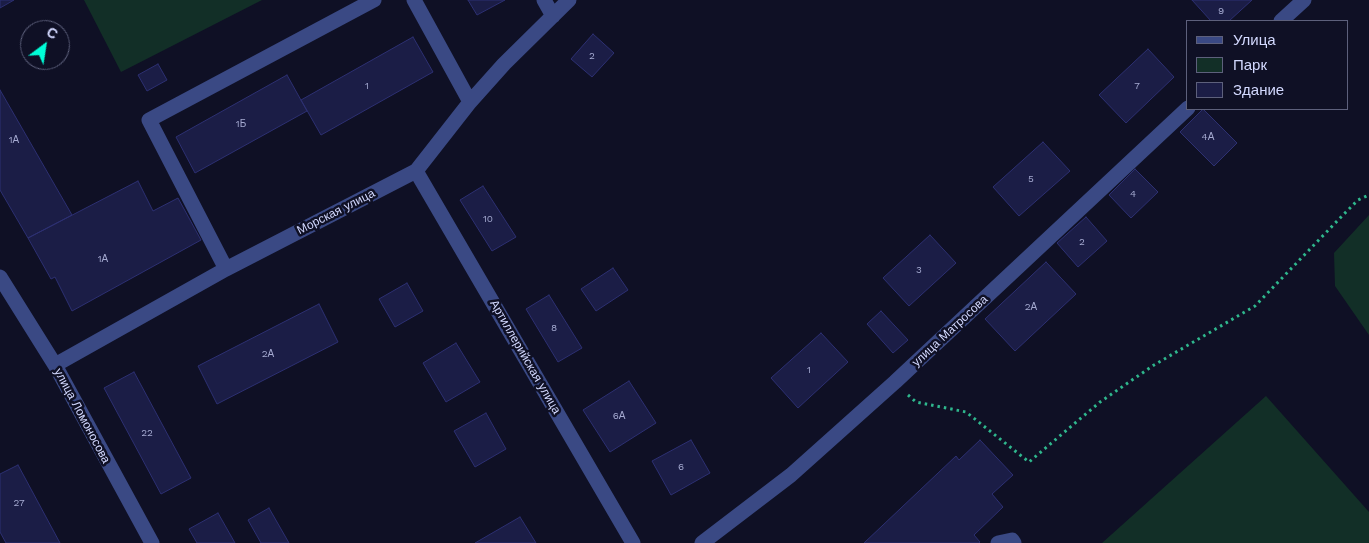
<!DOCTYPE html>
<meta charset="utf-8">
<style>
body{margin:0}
#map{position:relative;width:1369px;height:543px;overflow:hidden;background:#0f1025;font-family:"Work Sans",sans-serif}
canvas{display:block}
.legend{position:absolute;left:1186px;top:20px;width:162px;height:90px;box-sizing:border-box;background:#0f1025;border:1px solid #5d607c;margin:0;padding:6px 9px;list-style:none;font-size:15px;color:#d3d9ff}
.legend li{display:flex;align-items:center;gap:10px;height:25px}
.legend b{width:25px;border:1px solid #5d607c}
.north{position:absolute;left:20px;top:20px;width:50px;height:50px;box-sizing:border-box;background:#0f1025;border:1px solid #5d607c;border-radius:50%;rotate:31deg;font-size:14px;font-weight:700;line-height:20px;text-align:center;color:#d3d9ff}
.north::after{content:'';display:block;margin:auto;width:18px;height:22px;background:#00fed8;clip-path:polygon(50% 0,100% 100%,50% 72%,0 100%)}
</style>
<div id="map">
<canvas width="1369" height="543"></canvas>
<ul class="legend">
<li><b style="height:6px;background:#3a4984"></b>Улица</li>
<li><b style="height:14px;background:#122f27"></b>Парк</li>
<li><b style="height:14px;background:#1b1d46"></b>Здание</li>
</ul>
<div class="north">С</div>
</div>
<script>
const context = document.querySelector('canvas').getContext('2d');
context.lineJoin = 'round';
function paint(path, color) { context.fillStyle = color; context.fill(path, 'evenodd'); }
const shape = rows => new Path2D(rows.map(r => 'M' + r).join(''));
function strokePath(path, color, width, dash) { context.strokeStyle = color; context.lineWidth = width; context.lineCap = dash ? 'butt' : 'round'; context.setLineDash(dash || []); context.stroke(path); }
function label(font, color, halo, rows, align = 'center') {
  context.font = font + ' "Work Sans",sans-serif'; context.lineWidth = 5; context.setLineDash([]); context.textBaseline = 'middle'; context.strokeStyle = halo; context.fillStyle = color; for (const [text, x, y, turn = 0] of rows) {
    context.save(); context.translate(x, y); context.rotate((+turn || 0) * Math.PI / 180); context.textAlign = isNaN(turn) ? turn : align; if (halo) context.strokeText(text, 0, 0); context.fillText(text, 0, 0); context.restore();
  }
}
paint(shape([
 [84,0,262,0,121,72],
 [1369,215,1369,335,1335,286,1334,253],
 [1266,396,1369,512,1369,543,1102,543]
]), '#122f27');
const building = shape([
 [0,0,14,0,0,8,0,0],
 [468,0,505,0,477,15,468,0],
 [1192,0,1252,0,1229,21,1211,21,1192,0],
 [593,34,614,53,592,77,571,59,593,34],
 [413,37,433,72,321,135,301,100,413,37],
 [1148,49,1174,77,1126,123,1099,95,1148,49],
 [158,64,167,80,147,91,138,75,158,64],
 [287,75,307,111,195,173,176,137,287,75],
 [0,90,72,215,28,238,0,190,0,90],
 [1203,109,1237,143,1214,166,1180,132,1203,109],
 [1043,142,1070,171,1019,216,993,187,1043,142],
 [1135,169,1158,192,1131,218,1109,195,1135,169],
 [138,181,153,211,178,198,201,240,72,311,55,277,51,279,28,238,138,181],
 [483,186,516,237,492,251,460,200,483,186],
 [1086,217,1107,241,1078,267,1057,243,1086,217],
 [930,235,956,263,909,306,883,278,930,235],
 [1046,262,1076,294,1015,351,985,319,1046,262],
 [613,268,628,290,596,311,581,289,613,268],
 [407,283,423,311,395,327,379,299,407,283],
 [549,295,582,348,558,362,526,309,549,295],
 [319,304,338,342,217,404,198,366,319,304],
 [881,311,908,340,893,353,867,324,881,311],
 [821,333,848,362,798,408,771,378,821,333],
 [456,343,480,382,446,402,423,363,456,343],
 [134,372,191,478,161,494,104,388,134,372],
 [629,381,656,423,610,452,583,410,629,381],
 [486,413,506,449,475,467,454,431,486,413],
 [691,440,710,473,671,495,652,461,691,440],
 [980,440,1013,475,992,494,1003,507,974,535,980,542,979,543,864,543,956,456,959,460,980,440],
 [18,465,60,543,6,543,0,532,0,474,18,465],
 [269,508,289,543,261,543,248,520,269,508],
 [218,513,235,543,197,543,189,529,218,513],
 [520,517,536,543,475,543,520,517]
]);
paint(building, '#1b1d46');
strokePath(building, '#2d3072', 1);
strokePath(shape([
 [908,395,916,402,966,412,1029,462,1100,402,1154,365,1255,306,1342,216,1358,200,1369,195]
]), '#2fb78d', 3, [2.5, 4]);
strokePath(shape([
 [414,0,470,102],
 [544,0,553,16],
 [1281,21,1304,0],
 [416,171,633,543],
 [226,269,149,120,374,0],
 [0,277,55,365,152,543],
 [55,365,226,269,416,171,470,102,504,64,569,0],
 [702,543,791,475,895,382,1188,108],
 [998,543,1012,540,1014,543]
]), '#3a4984', 15);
label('10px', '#a5aad1', null, [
 ["9",1221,11],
 ["2",592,56],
 ["1",367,86],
 ["7",1137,86],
 ["1Б",241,124],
 ["4А",1208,137],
 ["1А",14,140],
 ["5",1031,179],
 ["4",1133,194],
 ["10",488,219],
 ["2",1082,242],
 ["1А",103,259],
 ["3",919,270],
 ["2А",1031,307],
 ["8",554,328],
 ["2А",268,354],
 ["1",809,370],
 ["6А",619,416],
 ["22",147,433],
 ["6",681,467],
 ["27",19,503]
]);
label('12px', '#d3d9ff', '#0f1025', [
 ["Морская улица",336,212,-27],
 ["улица Матросова",950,331,-43],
 ["Артиллерийская улица",525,357,60],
 ["улица Ломоносова",82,416,62]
]);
</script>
